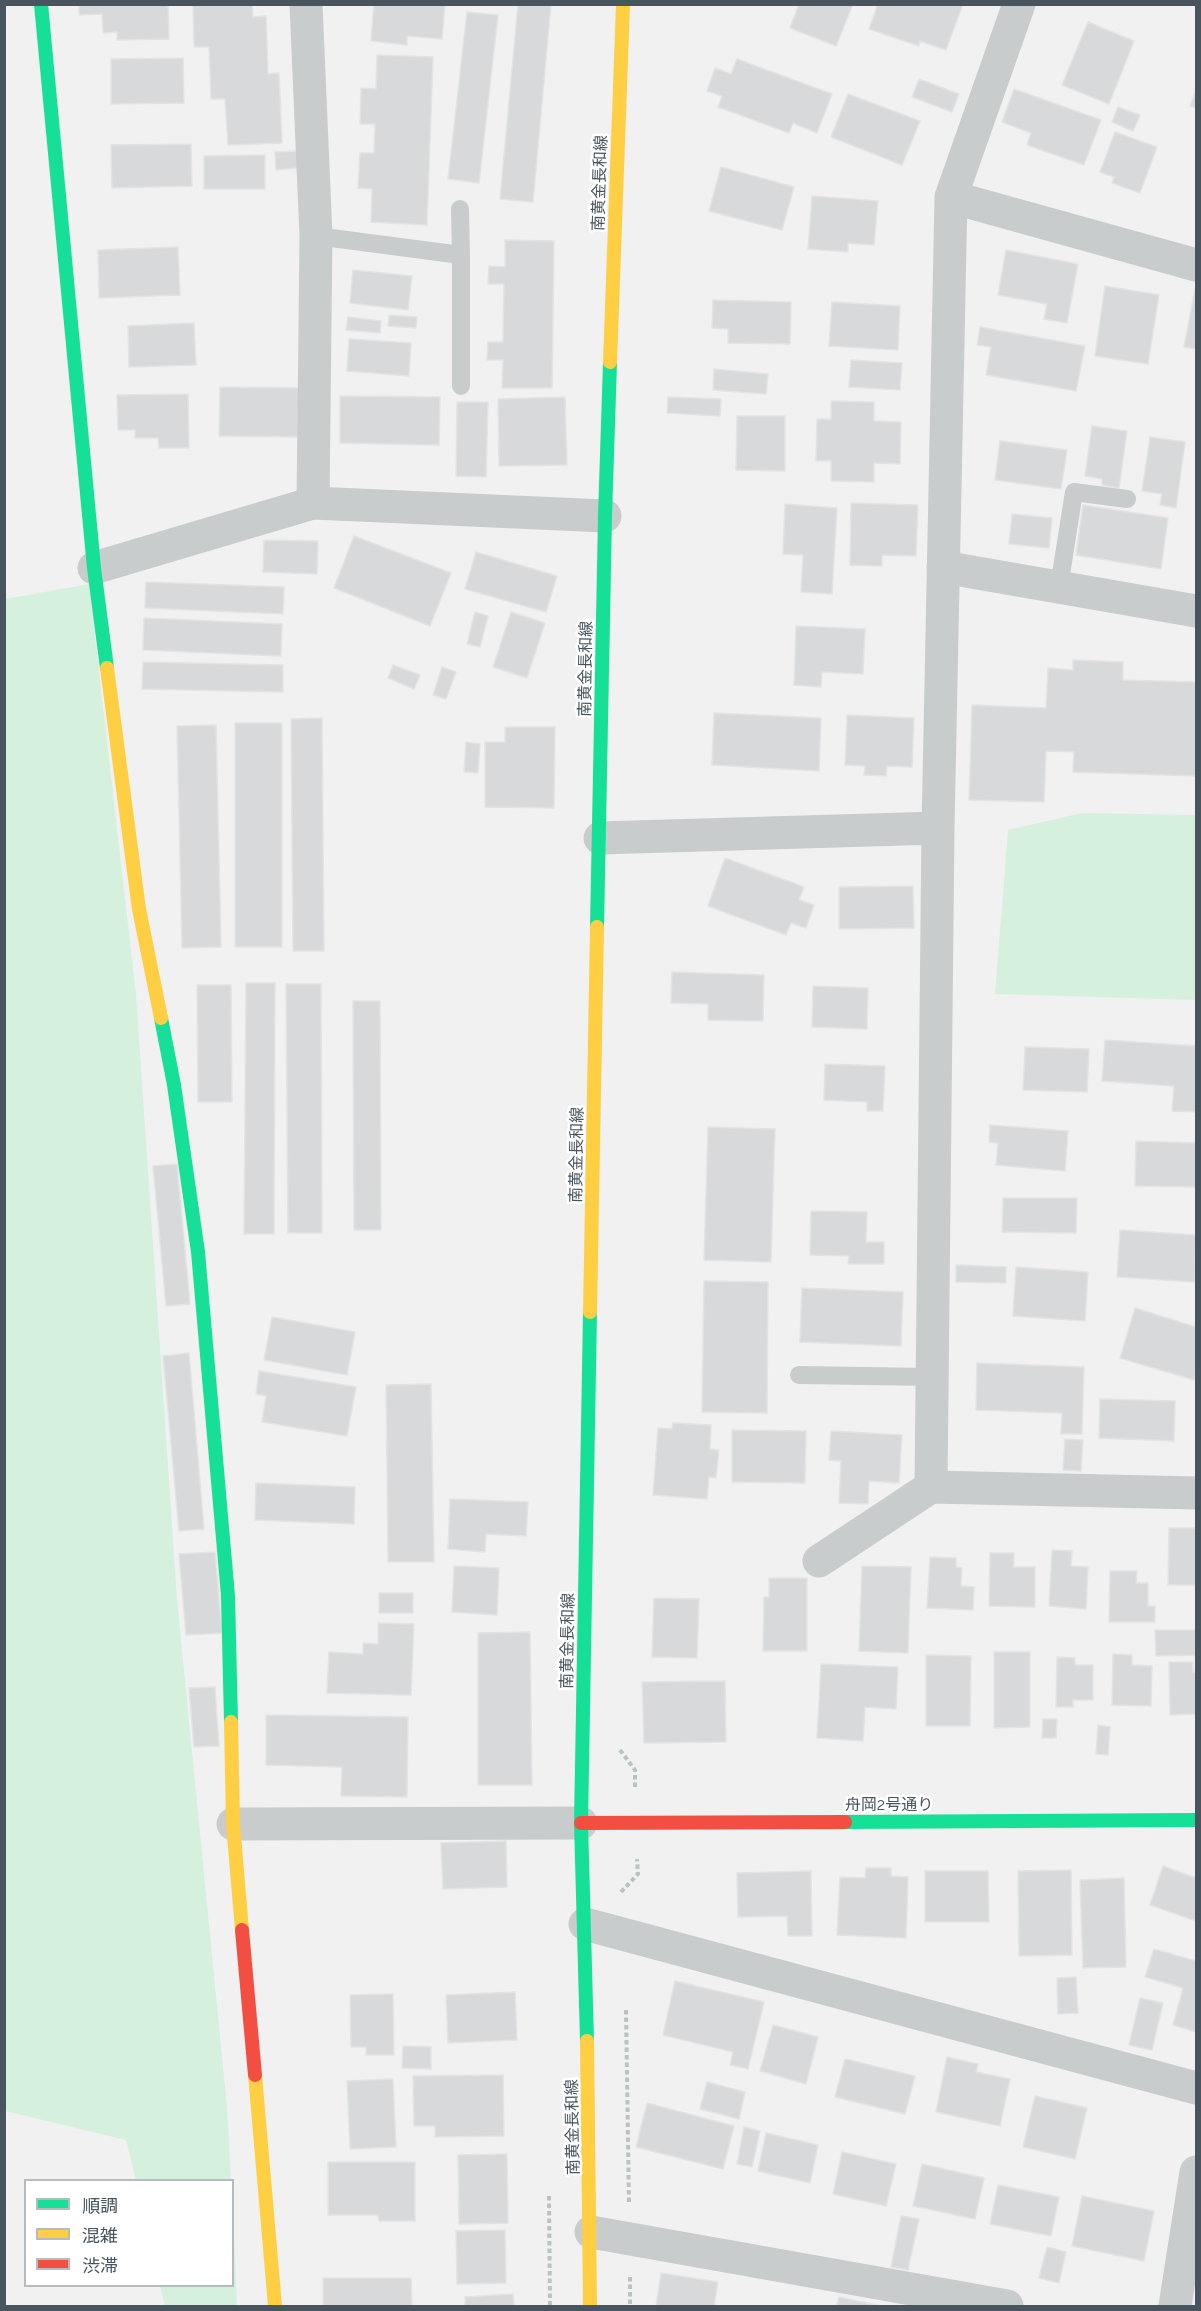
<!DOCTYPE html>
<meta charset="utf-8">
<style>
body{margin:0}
#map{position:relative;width:1201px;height:2311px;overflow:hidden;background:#f2f1f1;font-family:Raleway,"Noto Sans JP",sans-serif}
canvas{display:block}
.frame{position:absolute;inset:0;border:6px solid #48555e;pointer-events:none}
.legend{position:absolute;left:24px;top:2179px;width:210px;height:108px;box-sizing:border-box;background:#fff;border:2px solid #b6bbbf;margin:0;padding:8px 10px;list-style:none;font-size:18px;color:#48555e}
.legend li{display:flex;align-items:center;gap:12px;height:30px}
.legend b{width:30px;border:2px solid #b6bbbf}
</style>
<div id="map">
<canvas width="1201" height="2311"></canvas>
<div class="frame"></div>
<ul class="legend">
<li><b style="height:8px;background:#16e098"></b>順調</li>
<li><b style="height:8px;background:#ffcf43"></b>混雑</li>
<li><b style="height:8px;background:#f24e42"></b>渋滞</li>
</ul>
</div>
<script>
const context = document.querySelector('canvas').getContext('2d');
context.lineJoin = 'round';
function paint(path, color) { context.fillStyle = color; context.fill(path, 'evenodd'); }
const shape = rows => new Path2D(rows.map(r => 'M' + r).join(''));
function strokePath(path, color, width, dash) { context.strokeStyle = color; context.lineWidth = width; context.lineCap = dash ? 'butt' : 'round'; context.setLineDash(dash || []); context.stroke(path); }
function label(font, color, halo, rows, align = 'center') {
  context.font = font + ' Raleway,"Noto Sans JP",sans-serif'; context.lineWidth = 5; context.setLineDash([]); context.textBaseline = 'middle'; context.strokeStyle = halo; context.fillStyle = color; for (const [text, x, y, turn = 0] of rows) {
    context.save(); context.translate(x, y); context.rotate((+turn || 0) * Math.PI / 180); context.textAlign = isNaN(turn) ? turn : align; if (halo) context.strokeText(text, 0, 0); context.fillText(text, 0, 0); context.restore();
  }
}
paint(shape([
 [89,584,136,994,177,1599,227,2107,231,2180,136,2180,126,2140,5,2111,5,599],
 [1082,813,1196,815,1196,1000,995,994,1008,830],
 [233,2210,237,2306,165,2306,160,2286,232,2286]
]), '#d6f0de');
const building = shape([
 [79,4,168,4,169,39,117,40,117,32,103,33,102,14,79,15,79,4],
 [193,4,252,4,253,17,266,16,268,74,279,73,282,143,228,145,225,99,211,99,209,47,194,47,193,4],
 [374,4,445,4,442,39,407,36,407,45,371,41,374,4],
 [518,4,551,4,533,202,500,199,518,4],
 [799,4,853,4,836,46,790,28,799,4],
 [878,4,963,4,946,50,920,41,919,46,869,29,878,4],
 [467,12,498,15,479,183,448,179,467,12],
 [1088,22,1134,41,1109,104,1062,85,1088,22],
 [377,55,433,57,427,225,371,222,372,189,358,188,360,153,374,153,375,124,360,124,361,88,376,89,377,55],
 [183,58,184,103,111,104,111,59,183,58],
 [737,59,832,94,817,133,793,123,789,133,718,107,722,96,707,91,715,68,731,74,737,59],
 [919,79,959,94,952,112,912,97,919,79],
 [1014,89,1101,120,1084,165,1027,145,1031,133,1002,122,1014,89],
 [1196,90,1196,108,1190,106,1196,90],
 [848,94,920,121,902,165,831,137,848,94],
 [1118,107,1140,115,1133,131,1112,122,1118,107],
 [1115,132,1157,147,1140,193,1112,183,1114,177,1100,172,1115,132],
 [191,144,192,186,112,188,111,145,191,144],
 [298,151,298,168,276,170,275,152,298,151],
 [265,155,265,189,204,189,204,156,265,155],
 [721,167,794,187,782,230,709,211,721,167],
 [812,196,878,201,874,245,848,243,848,252,808,249,812,196],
 [505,240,554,241,552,388,502,388,503,360,487,360,488,342,503,342,504,284,488,284,489,266,505,267,505,240],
 [178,247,180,295,99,298,98,250,178,247],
 [1006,250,1078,264,1067,323,1044,319,1047,304,998,295,1006,250],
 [353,270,412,276,408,310,350,303,353,270],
 [1105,286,1159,295,1148,364,1095,356,1105,286],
 [1195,289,1196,289,1196,349,1184,347,1195,289],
 [713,300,791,302,790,344,728,343,728,329,712,328,713,300],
 [832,302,900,306,898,350,829,346,832,302],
 [389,315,417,317,416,328,388,326,389,315],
 [348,317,381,321,380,333,346,330,348,317],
 [194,323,196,365,129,367,128,326,194,323],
 [980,327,1085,346,1076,391,986,375,991,347,977,345,980,327],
 [349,339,411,343,409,376,347,371,349,339],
 [851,360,902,363,900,390,849,387,851,360],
 [714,369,768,374,766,394,713,390,714,369],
 [220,387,300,388,299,437,219,436,220,387],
 [188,394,189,448,159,448,158,438,135,438,135,430,118,430,117,395,188,394],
 [340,396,440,397,439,445,340,443,340,396],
 [565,397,567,465,499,466,498,399,565,397],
 [668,397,721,399,720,416,667,413,668,397],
 [831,401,874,402,874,421,901,422,900,464,874,463,874,482,831,481,831,461,816,461,817,419,831,419,831,401],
 [457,402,488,402,486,477,456,476,457,402],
 [737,416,785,416,785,471,736,470,737,416],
 [1092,426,1127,431,1119,488,1102,485,1102,479,1085,476,1092,426],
 [1150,437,1185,442,1176,508,1160,505,1162,494,1142,491,1150,437],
 [1000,441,1067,450,1061,489,995,480,1000,441],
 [851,503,918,505,916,556,882,555,882,566,850,565,851,503],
 [785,504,837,508,832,594,801,592,803,555,783,554,785,504],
 [1083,505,1168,518,1161,569,1076,555,1083,505],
 [1012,514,1052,518,1049,548,1009,544,1012,514],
 [354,536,451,573,430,626,334,588,354,536],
 [264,540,318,541,317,574,263,572,264,540],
 [476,552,557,576,546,612,465,589,476,552],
 [146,582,284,587,283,614,145,608,146,582],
 [475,612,488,616,480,647,467,644,475,612],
 [511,612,545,623,527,678,493,667,511,612],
 [144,618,282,624,281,656,143,650,144,618],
 [796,626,865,629,863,674,822,672,821,687,794,685,796,626],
 [1073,660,1123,662,1123,680,1196,682,1196,776,1073,772,1074,752,1046,751,1044,802,969,800,972,705,1046,708,1048,668,1073,670,1073,660],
 [143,662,283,665,283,692,142,689,143,662],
 [393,665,420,675,414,689,388,678,393,665],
 [442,667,456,672,446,699,433,695,442,667],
 [714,713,821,718,819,771,712,765,714,713],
 [847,715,914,718,912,767,887,766,886,776,864,775,865,766,845,765,847,715],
 [322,718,324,951,293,951,291,719,322,718],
 [235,723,282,723,282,947,235,947,235,723],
 [216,725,221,947,182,948,177,726,216,725],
 [505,727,555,727,554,808,485,807,485,742,505,742,505,727],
 [466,742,480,744,478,773,464,772,466,742],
 [725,858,804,887,799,900,814,905,806,928,791,923,786,935,708,906,725,858],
 [913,886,914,928,839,929,839,887,913,886],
 [672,972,764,975,763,1021,708,1020,708,1004,671,1003,672,972],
 [246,983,275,983,274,1234,244,1234,246,983],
 [286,984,321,984,322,1233,288,1233,286,984],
 [197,985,231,985,232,1102,198,1102,197,985],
 [813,986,868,988,867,1029,812,1027,813,986],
 [353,1001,380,1001,381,1230,354,1230,353,1001],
 [1105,1040,1196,1046,1196,1112,1172,1111,1174,1086,1102,1081,1105,1040],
 [1025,1047,1089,1049,1087,1092,1023,1090,1025,1047],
 [825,1064,885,1066,883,1111,867,1111,867,1102,824,1100,825,1064],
 [990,1125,1068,1131,1065,1171,996,1165,998,1143,989,1142,990,1125],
 [708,1127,775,1129,771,1262,704,1260,708,1127],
 [1136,1141,1196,1143,1196,1187,1135,1186,1136,1141],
 [177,1164,190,1304,166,1306,153,1166,177,1164],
 [1003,1198,1077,1198,1076,1233,1002,1232,1003,1198],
 [811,1211,867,1212,866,1242,884,1242,884,1264,848,1264,849,1256,810,1255,811,1211],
 [1120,1230,1196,1235,1195,1282,1117,1277,1120,1230],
 [956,1265,1006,1267,1006,1283,956,1282,956,1265],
 [1016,1267,1088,1272,1085,1321,1013,1316,1016,1267],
 [704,1281,768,1282,767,1413,702,1412,704,1281],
 [802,1288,903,1292,901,1346,800,1342,802,1288],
 [1135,1308,1196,1327,1196,1372,1194,1380,1120,1358,1135,1308],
 [272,1317,355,1332,347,1375,264,1360,272,1317],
 [189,1353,204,1529,179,1531,163,1356,189,1353],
 [977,1363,1084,1367,1082,1434,1061,1434,1062,1413,976,1410,977,1363],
 [259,1371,356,1387,347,1436,262,1422,266,1396,256,1394,259,1371],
 [431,1384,434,1562,388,1562,386,1385,431,1384],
 [1100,1399,1175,1401,1174,1441,1099,1438,1100,1399],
 [673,1423,711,1425,710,1449,719,1450,716,1478,709,1477,707,1499,653,1495,658,1428,672,1429,673,1423],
 [732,1430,806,1431,805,1483,732,1482,732,1430],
 [831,1431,902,1435,899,1483,869,1481,868,1504,839,1503,841,1461,829,1460,831,1431],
 [1065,1439,1083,1440,1081,1471,1063,1470,1065,1439],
 [256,1483,355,1487,354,1524,255,1520,256,1483],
 [450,1499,528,1502,526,1536,486,1534,485,1552,448,1549,450,1499],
 [1169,1528,1196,1528,1196,1585,1168,1585,1169,1528],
 [1052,1550,1072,1551,1071,1566,1088,1567,1086,1609,1049,1606,1052,1550],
 [215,1552,222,1633,186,1635,179,1554,215,1552],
 [990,1553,1014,1553,1014,1567,1035,1567,1035,1607,989,1606,990,1553],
 [930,1557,956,1558,956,1567,962,1568,961,1586,974,1587,973,1610,927,1608,930,1557],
 [454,1566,499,1568,497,1615,452,1612,454,1566],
 [862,1566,911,1567,908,1653,859,1651,862,1566],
 [1110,1571,1137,1571,1136,1583,1148,1583,1148,1606,1155,1606,1155,1622,1109,1622,1110,1571],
 [769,1578,807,1578,807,1651,763,1651,764,1597,769,1597,769,1578],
 [379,1593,413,1593,413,1613,379,1613,379,1593],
 [654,1598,699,1599,697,1658,652,1657,654,1598],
 [378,1623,414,1624,411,1695,327,1693,329,1652,363,1654,363,1643,378,1644,378,1623],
 [1155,1630,1196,1630,1196,1655,1156,1656,1155,1630],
 [530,1632,532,1785,478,1785,478,1633,530,1632],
 [994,1652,1030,1652,1030,1727,994,1728,994,1652],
 [1113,1654,1132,1655,1132,1665,1152,1666,1151,1706,1112,1705,1113,1654],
 [926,1655,971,1656,970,1726,926,1726,926,1655],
 [1057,1657,1075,1658,1075,1665,1093,1665,1093,1700,1073,1700,1073,1707,1056,1707,1057,1657],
 [1169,1662,1193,1662,1193,1672,1196,1672,1196,1714,1170,1715,1169,1662],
 [821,1664,898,1667,896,1709,865,1707,863,1741,817,1738,821,1664],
 [725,1681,726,1742,644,1743,642,1682,725,1681],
 [215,1687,219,1746,194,1747,189,1688,215,1687],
 [266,1715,408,1717,407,1797,341,1796,342,1767,266,1765,266,1715],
 [1043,1719,1057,1719,1056,1738,1042,1738,1043,1719],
 [1098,1725,1110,1727,1108,1755,1096,1754,1098,1725],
 [506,1841,507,1887,443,1889,441,1843,506,1841],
 [1163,1866,1196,1878,1196,1921,1150,1905,1163,1866],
 [866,1868,891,1868,891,1876,908,1877,906,1938,837,1935,840,1877,865,1878,866,1868],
 [1071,1870,1072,1955,1019,1956,1018,1871,1071,1870],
 [811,1871,812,1936,788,1936,787,1916,738,1917,737,1873,811,1871],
 [925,1871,988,1871,989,1922,925,1922,925,1871],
 [1124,1878,1126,1967,1083,1968,1080,1880,1124,1878],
 [1154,1949,1196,1961,1196,2032,1173,2025,1183,1988,1145,1977,1154,1949],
 [1076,1977,1078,2013,1058,2014,1057,1978,1076,1977],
 [675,1981,764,2002,748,2069,730,2065,733,2052,663,2035,675,1981],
 [515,1992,517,2040,448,2043,446,1995,515,1992],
 [393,1994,394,2055,366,2055,366,2047,351,2047,350,1995,393,1994],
 [1140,1998,1163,2003,1152,2050,1129,2045,1140,1998],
 [773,2025,818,2037,806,2084,760,2071,773,2025],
 [403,2046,431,2047,431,2069,402,2068,403,2046],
 [947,2057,978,2064,976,2072,1010,2079,1000,2126,936,2112,947,2057],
 [845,2059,915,2076,905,2114,835,2097,845,2059],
 [503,2075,504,2136,435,2137,435,2126,414,2126,413,2076,503,2075],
 [393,2079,396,2147,350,2149,347,2081,393,2079],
 [707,2082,745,2092,739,2119,700,2109,707,2082],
 [1035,2096,1087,2108,1075,2159,1023,2147,1035,2096],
 [647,2103,734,2126,723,2169,636,2147,647,2103],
 [744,2127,760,2131,752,2167,737,2164,744,2127],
 [766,2133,818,2145,810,2183,758,2171,766,2133],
 [842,2152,896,2164,886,2206,833,2194,842,2152],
 [507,2154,508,2223,459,2224,458,2155,507,2154],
 [328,2162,415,2162,415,2221,379,2221,378,2215,328,2215,328,2162],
 [922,2164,984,2178,975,2219,913,2206,922,2164],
 [998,2185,1059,2197,1051,2236,990,2224,998,2185],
 [1082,2196,1154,2211,1144,2261,1072,2246,1082,2196],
 [901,2216,919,2219,908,2270,891,2267,901,2216],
 [505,2230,506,2283,457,2284,456,2231,505,2230],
 [1047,2247,1066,2252,1059,2283,1039,2278,1047,2247],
 [661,2273,718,2282,714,2306,656,2306,661,2273],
 [323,2278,411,2278,412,2306,323,2306,323,2278],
 [513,2294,514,2306,465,2306,465,2297,513,2294],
 [839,2297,881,2306,837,2306,839,2297]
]);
paint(building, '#d8d9da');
strokePath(building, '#e3e3e4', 1.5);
strokePath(shape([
 [620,1750,635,1770,635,1788],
 [621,1892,638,1874,637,1859],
 [626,2010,629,2204],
 [549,2196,550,2306],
 [630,2277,630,2306]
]), '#b7c4bf', 4, [4.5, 3]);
strokePath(shape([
 [460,209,461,255],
 [316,236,461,255,461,386],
 [1059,587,1074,492,1127,499],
 [799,1375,932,1377]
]), '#c9cccd', 18);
strokePath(shape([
 [306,4,316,236,313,503],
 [951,197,1196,265],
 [943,567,1196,611],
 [94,568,313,503,605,516],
 [600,838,938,828],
 [931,1487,938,828,951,197,1019,4],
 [819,1561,931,1487,1196,1493],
 [233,1824,581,1823],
 [585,1924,1196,2088],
 [591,2232,1007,2306],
 [1175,2306,1196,2172]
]), '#c9cccd', 33);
strokePath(shape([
 [41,4,94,568,107,668],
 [597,927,605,516,610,362],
 [161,1018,174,1085,198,1252,228,1596,231,1722],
 [845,1822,1196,1820],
 [587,2041,581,1823,590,1312]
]), '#16e098', 14);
strokePath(shape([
 [610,362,623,4],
 [107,668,139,909,161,1018],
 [590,1312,597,927],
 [231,1722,233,1824,242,1930],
 [587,2041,590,2306],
 [255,2075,275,2306]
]), '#ffcf43', 14);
strokePath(shape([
 [581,1823,845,1822],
 [242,1930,255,2075]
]), '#f24e42', 14);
label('16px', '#48555e', '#fff', [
 ["南黄金長和線",600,183,-88],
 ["南黄金長和線",586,669,-89],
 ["南黄金長和線",577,1155,-89],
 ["南黄金長和線",568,1641,-89],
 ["舟岡2号通り",889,1805],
 ["南黄金長和線",573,2127,-91]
]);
</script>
